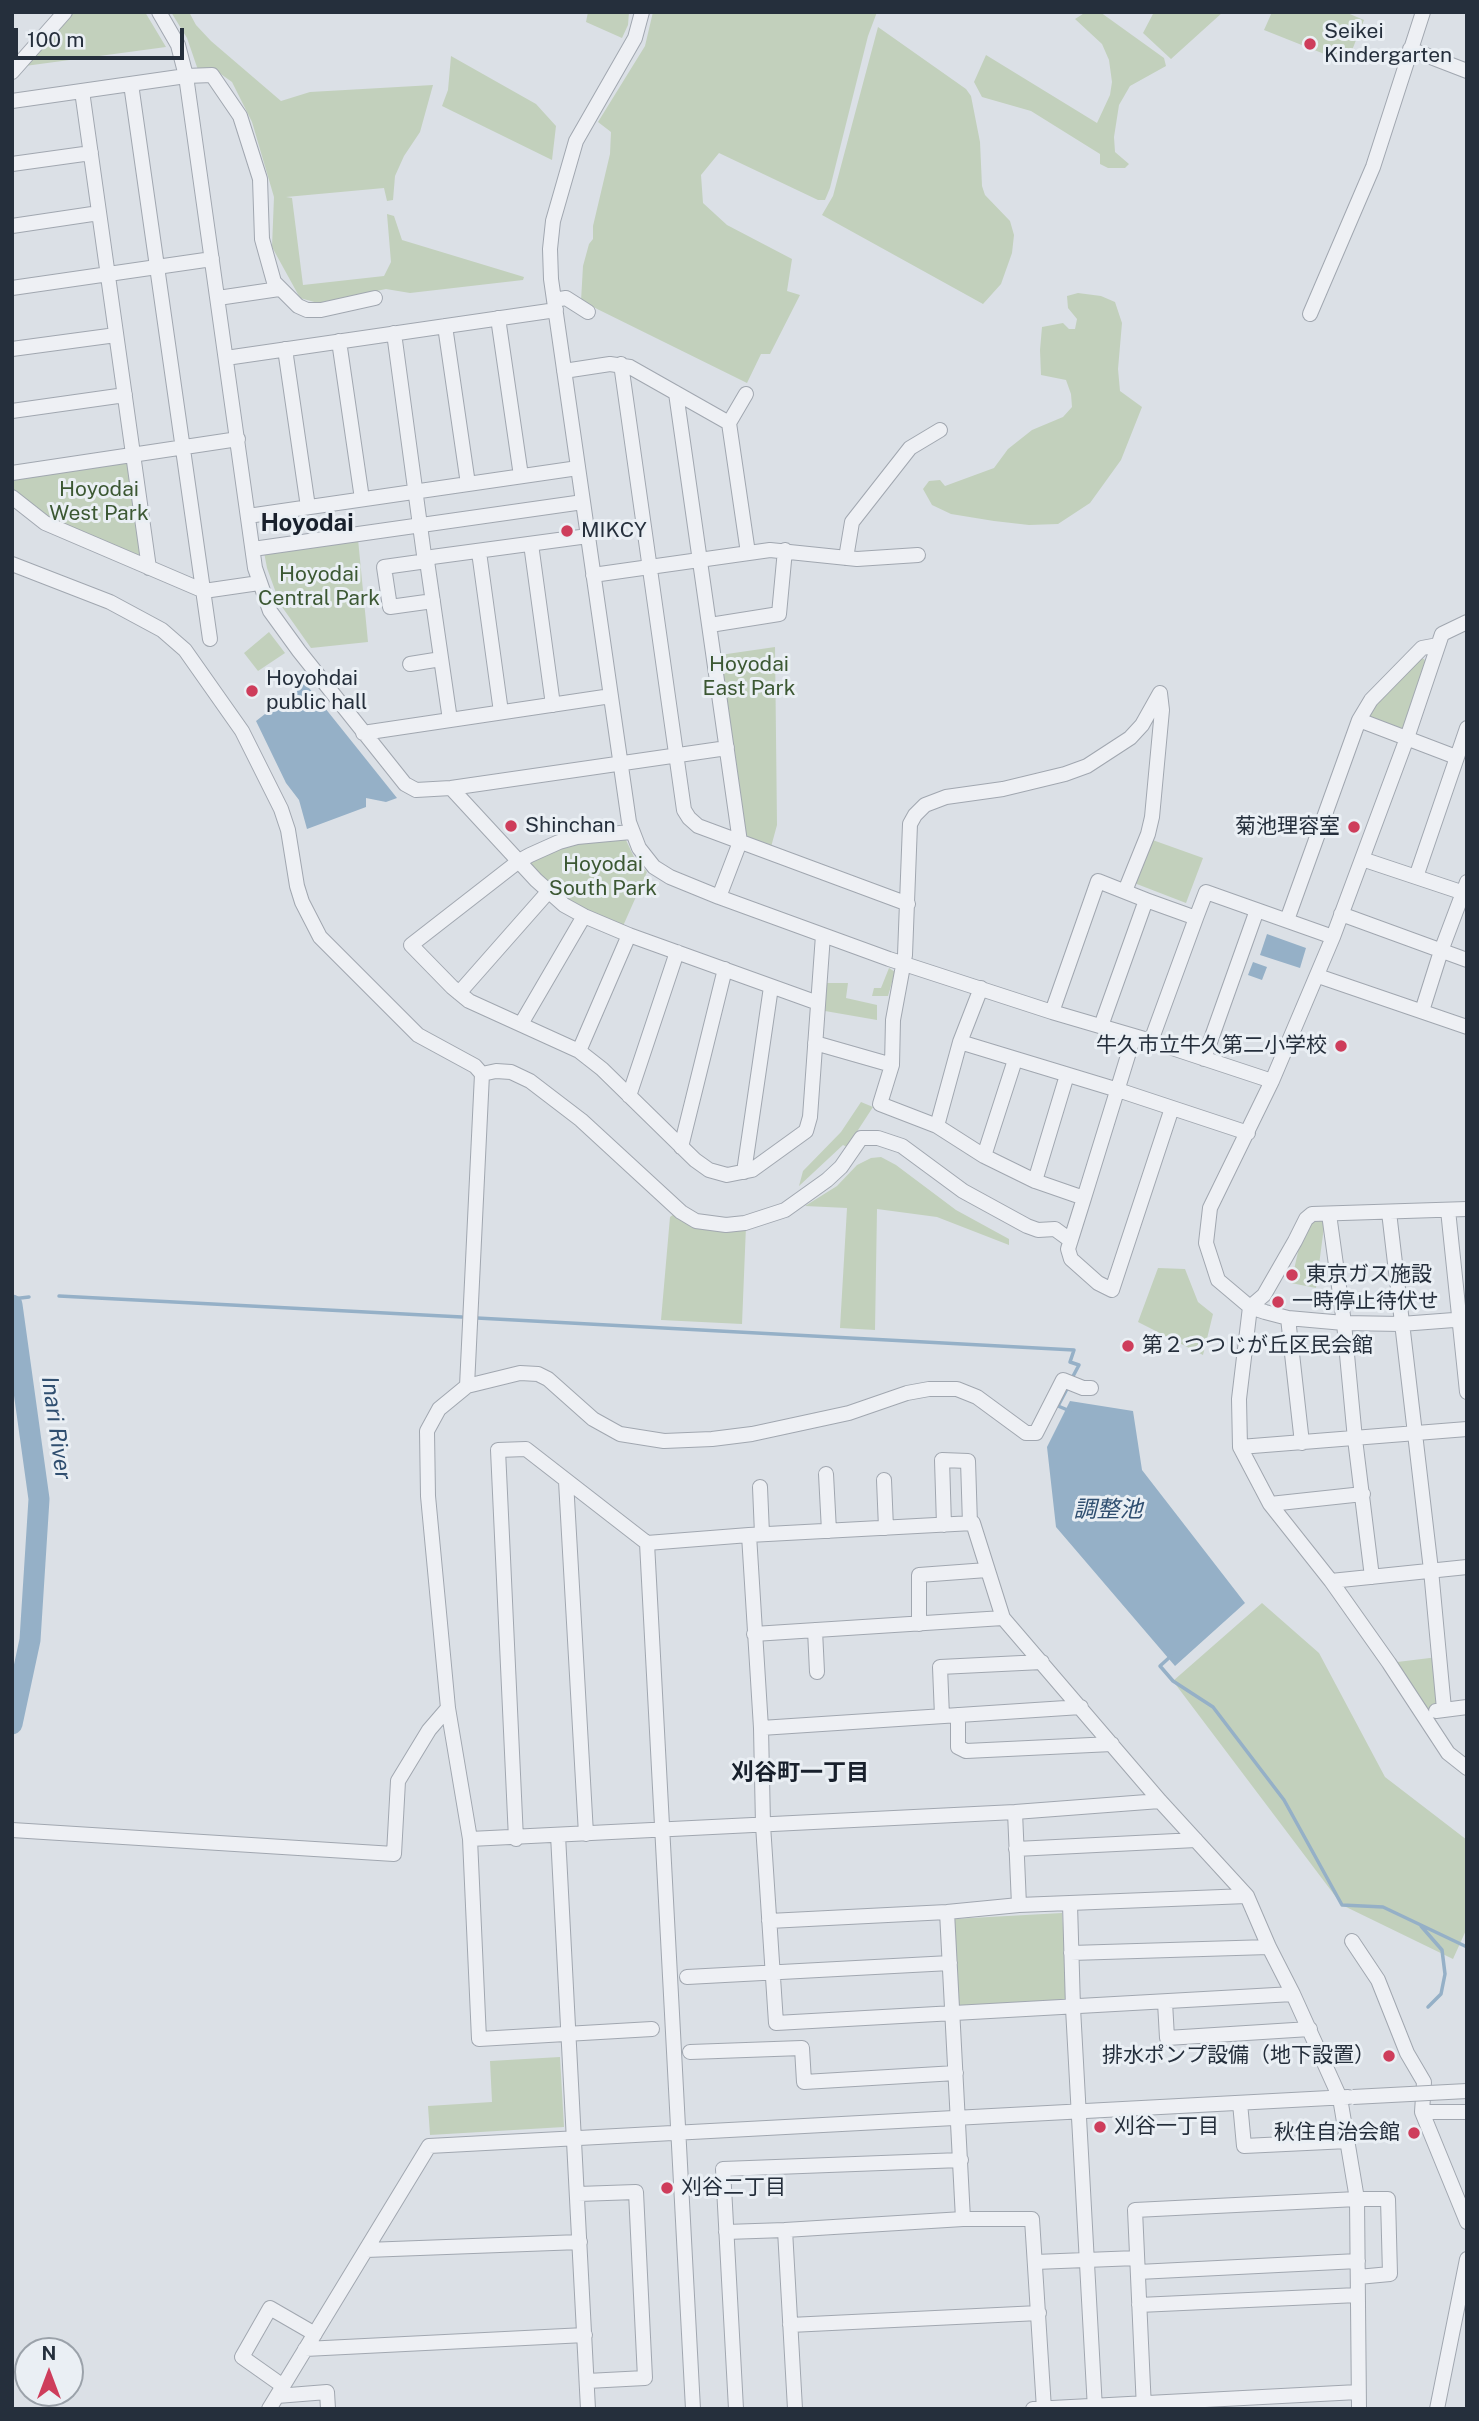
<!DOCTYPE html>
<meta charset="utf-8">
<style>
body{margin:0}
#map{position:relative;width:1479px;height:2421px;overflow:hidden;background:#dbe0e6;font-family:"Public Sans",sans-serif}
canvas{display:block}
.frame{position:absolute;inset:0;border:14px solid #252f3c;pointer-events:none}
.north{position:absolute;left:14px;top:2337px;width:70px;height:70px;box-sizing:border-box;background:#eaeff4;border:2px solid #9ba2aa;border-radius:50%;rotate:0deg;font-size:19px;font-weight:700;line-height:28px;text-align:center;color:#252f3c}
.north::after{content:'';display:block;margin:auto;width:24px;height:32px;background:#ce3d5b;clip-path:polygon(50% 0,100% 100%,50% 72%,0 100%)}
.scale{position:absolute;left:14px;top:28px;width:170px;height:32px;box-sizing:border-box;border:4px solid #252f3c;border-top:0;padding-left:9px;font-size:21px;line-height:24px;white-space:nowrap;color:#252f3c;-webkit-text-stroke:5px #eaeff4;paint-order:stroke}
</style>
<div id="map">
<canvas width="1479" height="2421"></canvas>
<div class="frame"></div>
<div class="north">N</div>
<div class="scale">100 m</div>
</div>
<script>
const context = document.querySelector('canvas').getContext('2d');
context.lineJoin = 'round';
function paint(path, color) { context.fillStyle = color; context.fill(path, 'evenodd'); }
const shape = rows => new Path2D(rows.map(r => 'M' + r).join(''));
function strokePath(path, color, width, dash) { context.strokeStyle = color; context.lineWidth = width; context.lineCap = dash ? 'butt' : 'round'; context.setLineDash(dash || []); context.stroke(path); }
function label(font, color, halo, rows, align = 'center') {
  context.font = font + ' "Public Sans","Noto Sans JP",sans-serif'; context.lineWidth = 6; context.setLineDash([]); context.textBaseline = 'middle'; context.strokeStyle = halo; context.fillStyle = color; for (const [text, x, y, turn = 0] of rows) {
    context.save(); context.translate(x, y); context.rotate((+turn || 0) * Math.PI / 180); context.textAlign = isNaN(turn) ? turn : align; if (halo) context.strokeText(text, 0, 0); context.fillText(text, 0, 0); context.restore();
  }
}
paint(shape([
 [72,12,145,12,166,47,25,66,55,35],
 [171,12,189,12,196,25,211,41,281,101,310,92,433,85,420,132,404,156,395,176,393,200,387,201,384,188,286,197,292,198,303,285,384,276,391,262,387,214,394,216,402,240,524,277,523,280,410,293,386,289,318,303,300,298,272,247,274,197,252,122,232,82,218,72,198,70,187,38],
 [588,12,629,12,628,25,622,38,586,22],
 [653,12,877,12,868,36,830,188,825,200,818,200,719,153,701,175,703,203,727,225,792,259,787,291,800,295,770,354,761,354,747,383,581,301,583,266,589,244,593,239,593,226,610,154,611,132,598,122,645,46],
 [1086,12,1100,12,1164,58,1166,66,1130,86,1119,105,1114,137,1115,152,1129,164,1125,168,1108,168,1100,164,1100,154,1031,111,982,97,974,82,986,55,1097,123,1110,95,1112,82,1109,60,1102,44,1075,19],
 [1154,12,1223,12,1171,59,1143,33],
 [1272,12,1345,12,1364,20,1347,63,1264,30],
 [878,27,966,89,971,96,980,142,982,186,985,195,1010,221,1014,235,1012,253,1001,284,983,304,822,215,833,196],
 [451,56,536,104,556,126,552,160,442,106,448,90],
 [1078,293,1101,296,1115,302,1122,323,1118,369,1120,391,1142,407,1121,460,1090,503,1058,524,1029,525,994,521,951,514,932,505,923,489,929,481,940,480,945,486,994,468,1008,449,1032,430,1063,417,1072,407,1071,394,1066,380,1041,375,1040,350,1042,327,1063,323,1069,329,1075,329,1077,319,1068,308,1067,296],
 [125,461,130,465,142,554,138,558,48,518,12,490,12,478],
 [358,539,368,642,311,648,280,604,267,568,264,552],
 [269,632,285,653,258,671,244,653],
 [775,647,777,825,771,847,745,838,720,655],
 [1420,658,1424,659,1426,663,1426,669,1403,727,1398,732,1369,721,1370,709],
 [621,838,626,840,634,857,647,872,623,926,582,908,559,893,531,867,531,861,555,850,576,843],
 [1147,838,1203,858,1186,903,1129,881],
 [889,968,895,972,888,996,872,996,874,988,881,988],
 [826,983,848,983,846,998,877,1005,877,1020,825,1011],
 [861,1102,873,1107,847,1147,843,1145,799,1186,803,1171,841,1132],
 [881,1157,896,1165,956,1210,1009,1239,1009,1245,937,1217,877,1209,875,1330,840,1328,847,1208,805,1206,837,1186,857,1165,871,1158],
 [674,1214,746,1226,742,1324,661,1320,670,1217],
 [1325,1219,1316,1288,1291,1283,1300,1243,1311,1220],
 [1158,1268,1185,1269,1198,1302,1213,1314,1203,1355,1138,1322],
 [1262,1603,1319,1653,1385,1777,1467,1840,1467,1928,1453,1959,1342,1905,1173,1681],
 [1438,1657,1444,1709,1421,1713,1389,1663],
 [1062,1913,1068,2002,958,2009,953,1919],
 [560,2057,564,2127,430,2135,428,2106,492,2102,490,2061]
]), '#c2d0bc');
paint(shape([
 [305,683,397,798,386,802,366,798,366,807,307,829,299,800,286,783,256,721],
 [1267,934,1306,948,1300,968,1260,955],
 [1253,962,1267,967,1262,980,1248,975],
 [1070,1401,1133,1411,1142,1470,1245,1603,1175,1666,1056,1527,1047,1447]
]), '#95b0c7');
strokePath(shape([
 [59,1296,462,1317],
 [12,1299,29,1297],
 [477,1318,1074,1350,1070,1362,1079,1365,1071,1380],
 [1068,1387,1058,1406,1070,1411],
 [1171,1656,1160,1666,1173,1681,1213,1707,1284,1800,1342,1905,1383,1907,1467,1947],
 [1421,1926,1442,1950,1445,1974,1441,1994,1428,2007]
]), '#95b0c7', 3.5);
strokePath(shape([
 [12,1305,39,1499,30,1640,12,1724]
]), '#95b0c7', 21);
const minor = shape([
 [159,12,178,45,186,76,255,568,270,611,299,651,405,784,416,790,451,788,727,748],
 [642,12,635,38,576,141,553,221,550,249,551,279,629,822,639,848,654,867,670,877,719,897,889,959,1052,1012,1151,1041,1272,1081],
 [1410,49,1467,71],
 [12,72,65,12],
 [131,84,210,639],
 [82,91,149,568],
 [12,101,186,76,212,75,240,116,260,179,262,239,274,282,298,306,307,310,321,310,375,298],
 [12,164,91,153],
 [12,226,99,213],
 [12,288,212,259],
 [218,298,279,289],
 [554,300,566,298,588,312],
 [1310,314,1373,167,1423,12],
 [498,318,521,476],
 [445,326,468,484],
 [394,333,424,555,427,561,450,720],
 [339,341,362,499],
 [12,349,116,335],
 [285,349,308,507],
 [226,358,556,310],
 [621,364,684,810,689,818,698,826,908,904],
 [564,371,610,364,630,367,729,423],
 [676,393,740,842,719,897],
 [746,394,729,423,748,553],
 [12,411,125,395],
 [12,473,238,439],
 [12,497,45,523,204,591,259,583],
 [248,516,578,468],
 [531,544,553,705],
 [253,549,583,502],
 [479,552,501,712],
 [846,558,852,522,910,448,940,430],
 [12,564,110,602,162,630,185,650,242,731,281,809,288,830,297,886,302,902,320,937,418,1035,475,1066,482,1074,467,1386],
 [593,575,770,550,857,559,918,555],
 [433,601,390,607,384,567,427,561,432,557,588,536],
 [1467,622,1442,634,1407,738,1333,937,1272,1081,1210,1208,1206,1243,1218,1280,1250,1307,1265,1312,1288,1318,1344,1323,1401,1324,1467,1319],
 [710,625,779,614,785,550],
 [410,664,441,659],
 [1160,693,1142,725,1130,738,1087,766,1065,774,1003,789,946,797,925,805,915,815,910,824,905,955,893,1020,892,1065,880,1104,937,1126,984,1156,1035,1181,1084,1198,1068,1249,1071,1259,1098,1283,1112,1290,1172,1108],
 [1359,720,1371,700,1422,648,1438,645],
 [363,733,611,696],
 [451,788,536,880,564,905,584,916,629,935,818,1003],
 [631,832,577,837,559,842,530,855,519,861,411,945,452,987,469,1001,579,1051,602,1069,695,1160,709,1170,727,1175,752,1170,806,1131,810,1117,823,935],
 [1362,859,1467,894],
 [1416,877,1467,728],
 [1125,891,1148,834,1152,817,1162,710,1160,693],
 [1341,914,1467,960],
 [1287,920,1359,720,1456,757],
 [1318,976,1467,1027],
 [459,993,548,892],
 [1422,1011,1441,951,1467,882],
 [1052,1012,1098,881,1146,900],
 [521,1024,584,916],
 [1101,1026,1146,900,1196,918,1206,892,1333,937],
 [1151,1041,1196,918],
 [960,1042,1118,1090,1248,1133],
 [815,1043,892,1065],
 [579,1051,629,935],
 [1204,1059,1257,910],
 [482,1074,496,1071,511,1072,530,1081,581,1120,681,1212,696,1221,726,1225,745,1223,785,1210,827,1180,841,1167,861,1138,878,1138,902,1146,963,1191,1027,1226,1038,1230,1055,1229,1070,1240],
 [629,1096,677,952],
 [937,1126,960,1042,981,988],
 [681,1147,725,969],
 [984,1156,1015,1060],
 [744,1172,771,987],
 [1035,1181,1067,1075],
 [1084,1198,1134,1036],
 [1467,1209,1312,1214,1306,1219,1295,1241,1264,1295,1250,1307,1239,1399,1240,1447,1270,1504,1331,1581,1389,1663,1448,1753,1467,1768],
 [1448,1210,1467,1392],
 [1389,1212,1431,1570,1444,1709],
 [1329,1214,1344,1323,1355,1439,1372,1577],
 [1288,1318,1302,1443],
 [1240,1447,1467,1429],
 [826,1474,829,1531],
 [884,1480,886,1528],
 [566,1481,586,1834],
 [760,1487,762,1534],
 [1270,1504,1363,1494],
 [944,1525,942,1460,968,1461,970,1524],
 [749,1535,761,1728,763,1825,776,2023,1293,1994],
 [647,1543,693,2409],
 [1331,1581,1467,1567],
 [919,1624,919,1575,987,1570],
 [815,1630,817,1672],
 [754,1634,1003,1618],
 [1436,1711,1467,1707],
 [958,1715,958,1747,966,1751,1112,1744],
 [942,1716,940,1667,1042,1662],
 [761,1728,1081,1707],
 [1015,1812,1019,1905],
 [12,1830,394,1854,398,1781,429,1730,448,1708],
 [558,1835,588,2409],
 [470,1839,1015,1812,1160,1801],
 [516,1839,498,1450,526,1449,647,1543,749,1535,973,1523,1003,1618,1160,1801,1247,1896,1269,1947,1293,1994,1340,2098,1357,2199,1359,2409],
 [1016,1849,1196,1840],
 [1070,1904,1073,2008,1095,2409],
 [947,1912,963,2219],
 [769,1921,947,1912,1019,1905,1247,1896],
 [1352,1941,1378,1980,1407,2053,1424,2082,1422,2112],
 [1071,1953,1269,1947],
 [687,1977,950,1963],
 [1165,2002,1167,2038,1310,2029],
 [652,2029,479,2039,470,1839,448,1708,428,1496,427,1431,439,1409,467,1386,520,1373,538,1374,548,1379,593,1419,620,1434,664,1441,712,1439,752,1434,849,1413,907,1393,929,1389,957,1389,977,1397,1026,1433,1036,1433,1063,1380,1083,1388,1091,1388],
 [690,2052,802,2048,804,2082,956,2073],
 [1240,2103,1244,2146,1348,2141],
 [1467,2112,1422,2112,1467,2222],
 [578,2194,636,2192,645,2378,587,2381],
 [726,2232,785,2230],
 [366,2250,580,2242],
 [1035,2262,1137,2258],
 [1138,2272,1358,2261],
 [1139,2305,1358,2295],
 [790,2325,1039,2313],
 [305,2349,585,2335],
 [283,2386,242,2357,270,2308,315,2334],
 [277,2396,327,2392,328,2409],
 [269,2409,429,2146,1348,2097],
 [736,2409,723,2169,961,2160],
 [795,2409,785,2230,963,2219,1032,2219,1044,2409],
 [1033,2409,1358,2392],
 [1144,2409,1135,2210,1357,2199,1388,2199,1390,2274,1358,2277],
 [1437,2409,1467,2259]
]);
strokePath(minor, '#a1a7b0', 16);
strokePath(minor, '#eef0f4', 14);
const minorBridge = shape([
 [1353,2097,1467,2091]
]);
strokePath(minorBridge, '#a1a7b0', 16, []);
strokePath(minorBridge, '#eef0f4', 14);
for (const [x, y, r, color] of [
 [1310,44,7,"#ce3d5b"],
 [567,531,7,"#ce3d5b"],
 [252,691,7,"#ce3d5b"],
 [511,826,7,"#ce3d5b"],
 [1354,827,7,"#ce3d5b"],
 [1341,1046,7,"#ce3d5b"],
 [1292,1275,7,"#ce3d5b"],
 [1278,1302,7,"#ce3d5b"],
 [1128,1346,7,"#ce3d5b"],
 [1389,2056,7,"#ce3d5b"],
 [1100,2127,7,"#ce3d5b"],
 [1414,2133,7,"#ce3d5b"],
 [667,2188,7,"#ce3d5b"]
]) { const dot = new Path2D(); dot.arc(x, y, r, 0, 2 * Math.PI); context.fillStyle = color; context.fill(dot); strokePath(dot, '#eaeff4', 2.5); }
label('21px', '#252f3c', '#eaeff4', [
 ["Seikei",1324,32],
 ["Kindergarten",1324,56],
 ["MIKCY",581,531],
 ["Hoyohdai",266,679],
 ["public hall",266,703],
 ["Shinchan",525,826],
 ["菊池理容室",1340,827,"right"],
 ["牛久市立牛久第二小学校",1327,1046,"right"],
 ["東京ガス施設",1306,1275],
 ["一時停止待伏せ",1292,1302],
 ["第２つつじが丘区民会館",1142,1346],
 ["排水ポンプ設備（地下設置）",1375,2056,"right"],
 ["刈谷一丁目",1114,2127],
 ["秋住自治会館",1400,2133,"right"],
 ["刈谷二丁目",681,2188]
], 'left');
label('21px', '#3c5833', '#eaeff4', [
 ["Hoyodai",99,490],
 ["West Park",99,514],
 ["Hoyodai",319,575],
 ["Central Park",319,599],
 ["Hoyodai",749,665],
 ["East Park",749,689],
 ["Hoyodai",603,865],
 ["South Park",603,889]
]);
label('italic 23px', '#304f70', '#eaeff4', [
 ["Inari River",56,1428,82],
 ["調整池",1108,1510]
]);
label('bold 23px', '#18202c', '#eaeff4', [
 ["刈谷町一丁目",800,1773]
]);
label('bold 24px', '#18202c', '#eaeff4', [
 ["Hoyodai",307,524]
]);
</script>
